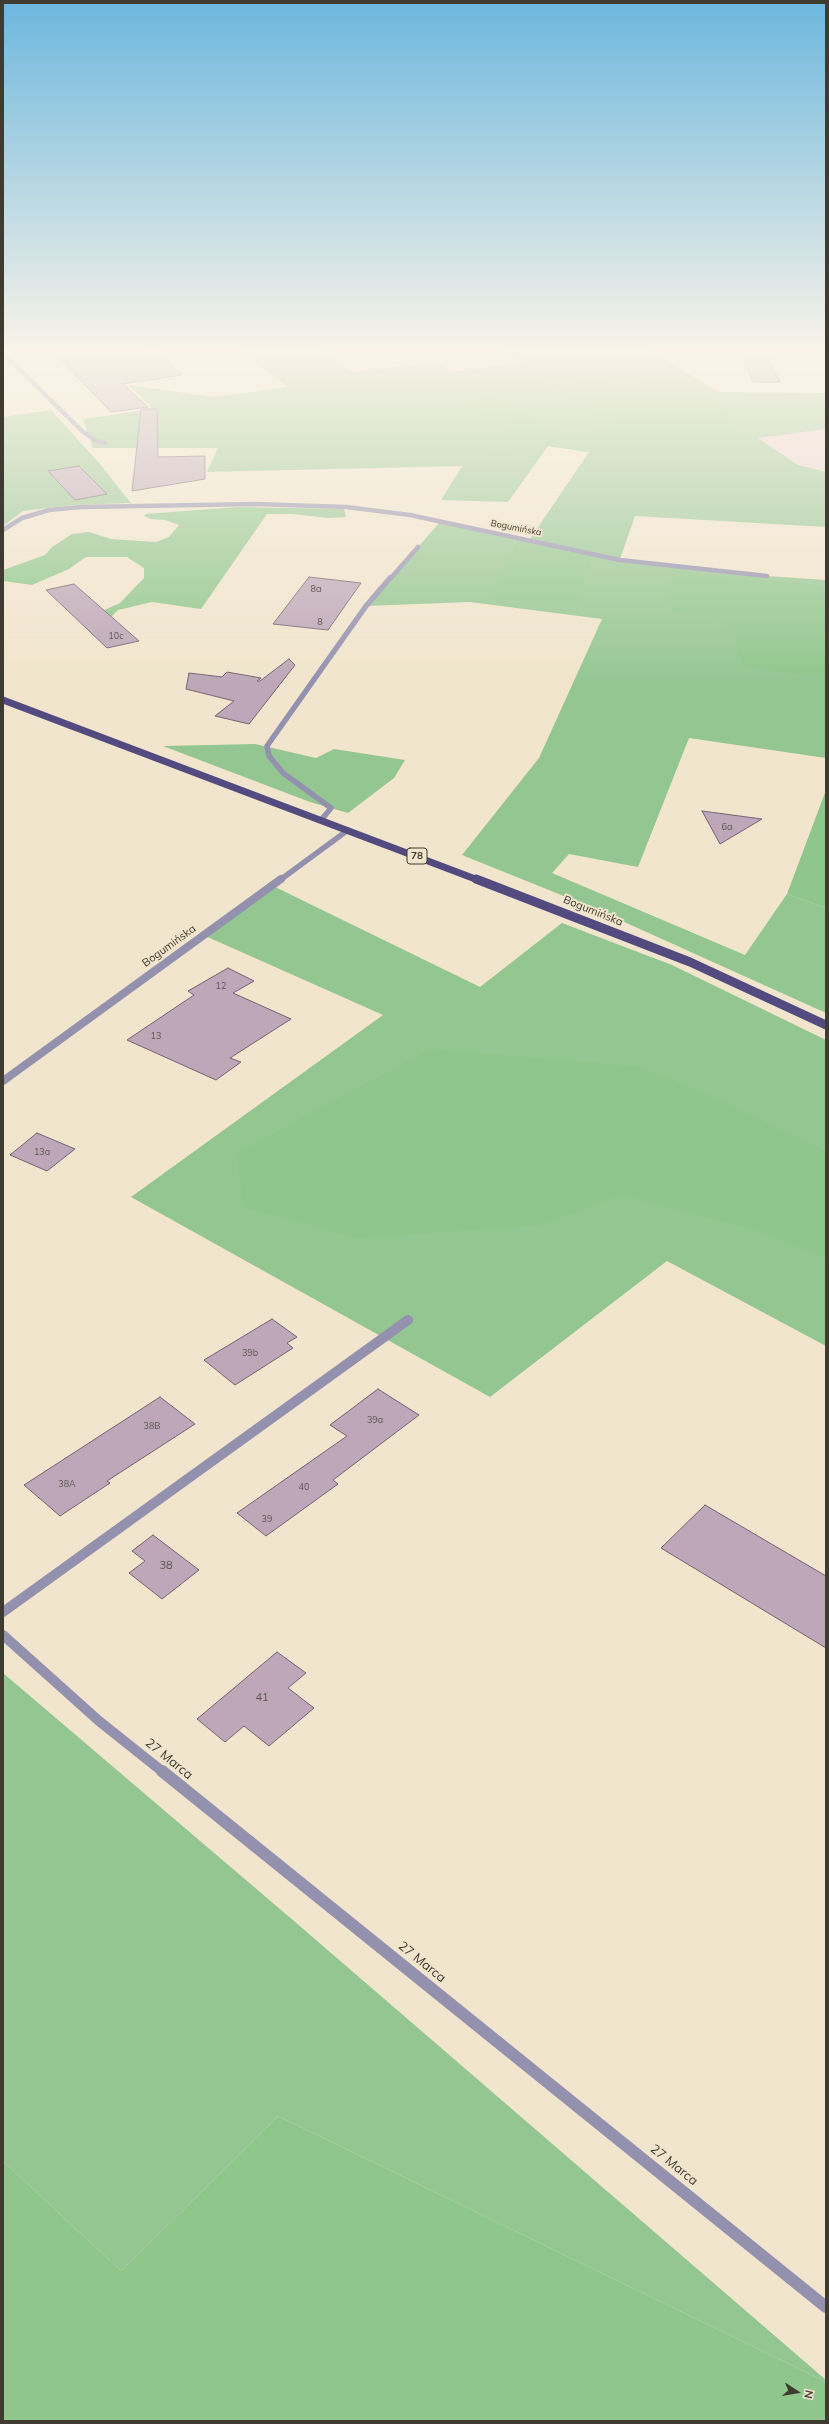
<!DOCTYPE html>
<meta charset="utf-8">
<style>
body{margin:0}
#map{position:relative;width:829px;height:2424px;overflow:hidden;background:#f1e5cd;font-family:Mulish,sans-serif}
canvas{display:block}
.frame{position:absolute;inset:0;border:4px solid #3f3b31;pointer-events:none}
.north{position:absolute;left:777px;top:2372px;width:40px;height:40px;-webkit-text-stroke:3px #f1e5cd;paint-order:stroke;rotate:102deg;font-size:11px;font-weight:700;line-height:16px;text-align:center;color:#3f3b31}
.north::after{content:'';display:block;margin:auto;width:14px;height:18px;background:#3f3b31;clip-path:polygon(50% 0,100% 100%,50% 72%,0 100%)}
</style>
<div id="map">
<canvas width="829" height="2424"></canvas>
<div class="frame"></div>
<div class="north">N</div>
</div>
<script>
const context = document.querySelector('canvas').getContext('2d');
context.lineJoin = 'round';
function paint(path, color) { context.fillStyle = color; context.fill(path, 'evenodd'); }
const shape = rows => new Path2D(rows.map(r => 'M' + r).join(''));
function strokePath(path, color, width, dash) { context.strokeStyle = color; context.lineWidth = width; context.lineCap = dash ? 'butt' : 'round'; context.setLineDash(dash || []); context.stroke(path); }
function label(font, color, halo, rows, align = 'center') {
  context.font = font + ' Mulish,sans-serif'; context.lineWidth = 4; context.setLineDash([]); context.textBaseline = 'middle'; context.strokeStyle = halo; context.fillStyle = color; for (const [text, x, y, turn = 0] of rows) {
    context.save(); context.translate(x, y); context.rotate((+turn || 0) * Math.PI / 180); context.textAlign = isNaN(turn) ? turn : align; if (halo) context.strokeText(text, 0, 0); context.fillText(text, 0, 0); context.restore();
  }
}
paint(shape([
 [826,429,826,472,798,465,757,437]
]), '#efd4d8');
paint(shape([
 [235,347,316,347,352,372,436,362,452,372,523,362,501,347,644,347,719,392,826,393,826,429,758,438,798,465,826,472,826,527,635,516,620,559,767,576,826,580,826,758,689,738,638,867,569,854,552,873,745,955,787,894,826,908,826,1013,591,907,462,855,539,758,602,619,470,602,366,606,440,522,517,538,490,598,589,452,548,446,508,502,441,500,462,466,207,472,218,448,93,448,83,419,153,409,129,385,214,397,288,387],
 [51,410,99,463,131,503,74,505,23,511,3,526,3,417],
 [255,744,316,758,334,749,405,760,394,778,348,813,310,802,163,746],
 [271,885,480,987,562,923,672,965,826,1040,826,1346,667,1261,490,1397,131,1197,383,1015,203,935],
 [3,1673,294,1921,826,2380,826,2382,278,2116,121,2271,3,2161]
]), '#94c691');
paint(shape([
 [552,364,586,390,630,379,661,392,712,394,749,444,589,452,548,446,539,458,491,454,507,425,524,427,452,401,491,393,550,426,570,431,619,426,534,369],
 [238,507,344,509,346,517,328,518,292,514,267,514,201,609,152,602,118,610,102,626,84,619,120,603,144,578,144,568,127,557,86,557,69,569,32,585,3,581,3,570,45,555,52,547,72,534,89,532,111,539,156,542,169,537,179,525,165,520,151,519,144,516,146,514],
 [517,538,593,554,576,605,489,598],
 [675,571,826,587,826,677,760,670,742,665,735,635,717,617,673,613,667,596],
 [826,790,826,908,787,894],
 [430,1049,641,1067,710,1096,826,1151,826,1258,756,1230,622,1195,541,1225,357,1238,243,1207,237,1153],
 [278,2116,826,2382,826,2421,3,2421,3,2161,121,2271]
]), '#8fc68c');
const building = shape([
 [48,347,143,347,150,351,155,350,182,375,123,384,148,407,111,412,48,347],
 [737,347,762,347,780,382,753,382,737,347],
 [141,409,157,409,158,457,205,456,205,479,132,491,141,409],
 [79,466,107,494,75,500,48,471,79,466],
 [309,577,361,583,328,630,273,624,309,577],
 [74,584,139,641,107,648,46,590,74,584],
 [289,659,295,665,249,724,215,716,234,701,186,689,189,673,222,677,227,672,261,678,257,681,260,681,289,659],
 [702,811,762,819,720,844,702,811],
 [228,968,254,981,233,993,291,1019,230,1058,241,1062,216,1080,127,1040,194,995,188,991,228,968],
 [37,1133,75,1149,47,1171,10,1155,37,1133],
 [272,1319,297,1337,287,1343,293,1348,235,1385,204,1360,272,1319],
 [378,1389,419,1415,333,1480,338,1484,266,1536,237,1513,347,1436,330,1425,378,1389],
 [160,1397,195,1424,107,1481,110,1483,60,1516,24,1485,160,1397],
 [705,1505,826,1576,826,1648,661,1548,705,1505],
 [153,1535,199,1570,162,1599,129,1573,145,1561,132,1551,153,1535],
 [277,1652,306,1673,288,1688,314,1708,269,1746,244,1726,225,1742,197,1719,277,1652]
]);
paint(building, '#bda7b8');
strokePath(building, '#766272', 1);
strokePath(shape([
 [3,1612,408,1320]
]), '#9491af', 10);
strokePath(shape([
 [3,353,81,430,94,440,105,443],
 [3,530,22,518,49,510,81,507,256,504,346,507,410,515,620,560,767,576],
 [390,579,418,547]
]), '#9491af', 4.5);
strokePath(shape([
 [322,819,331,808,283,773,269,756,267,746,366,606,390,578],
 [280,880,348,830]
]), '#9491af', 5.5);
strokePath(shape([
 [3,1081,281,879]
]), '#9491af', 8);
strokePath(shape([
 [3,1635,99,1721,163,1772]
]), '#9491af', 10);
strokePath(shape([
 [162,1771,826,2307]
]), '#9491af', 12);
strokePath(shape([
 [3,700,478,880]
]), '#534b7f', 7);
strokePath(shape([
 [476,879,690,962,826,1025]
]), '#534b7f', 9);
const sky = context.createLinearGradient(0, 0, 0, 686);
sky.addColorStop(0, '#6cb7de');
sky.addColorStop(0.51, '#f9f3e8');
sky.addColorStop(1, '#f9f3e800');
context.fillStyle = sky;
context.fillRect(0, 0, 829, 686);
label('9px', '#3f3b31', '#f1e5cd', [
 ["Bogumińska",516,528,11]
]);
label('9px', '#5e5653', null, [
 ["8a",316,589],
 ["8",320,622],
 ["10c",116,636],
 ["6a",727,827],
 ["12",221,986],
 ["13",156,1036],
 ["13a",42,1152],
 ["39b",250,1353],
 ["39a",375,1420],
 ["38B",152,1426],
 ["38A",67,1484],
 ["40",304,1487],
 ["39",267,1519]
]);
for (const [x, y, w] of [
 [417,856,20]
]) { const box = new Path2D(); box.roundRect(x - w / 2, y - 8, w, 16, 3); context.fillStyle = '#f1e5cd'; context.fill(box); strokePath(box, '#3f3b31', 1); }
label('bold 10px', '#3f3b31', null, [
 ["78",417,856]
]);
label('11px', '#3f3b31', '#f1e5cd', [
 ["Bogumińska",593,911,22],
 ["Bogumińska",169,946,-36]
]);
label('11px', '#5e5653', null, [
 ["38",166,1566],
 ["41",262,1698]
]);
label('13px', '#3f3b31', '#f1e5cd', [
 ["27 Marca",169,1759,39],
 ["27 Marca",422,1962,39],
 ["27 Marca",674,2165,39]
]);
</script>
